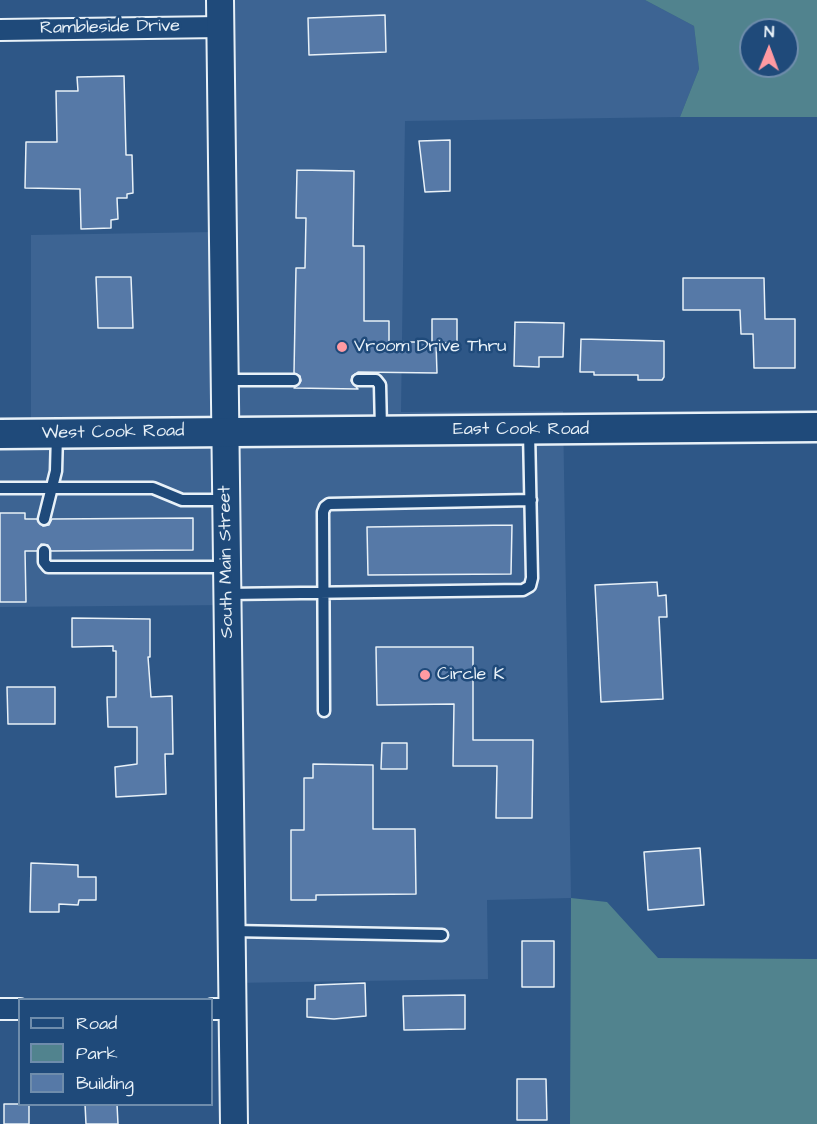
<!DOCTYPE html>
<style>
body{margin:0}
#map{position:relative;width:817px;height:1124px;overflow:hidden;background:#2e5787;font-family:"Architects Daughter",sans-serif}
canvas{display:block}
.legend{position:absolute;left:18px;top:998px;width:195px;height:108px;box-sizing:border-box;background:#1f4a7a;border:2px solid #6f8dac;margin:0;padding:8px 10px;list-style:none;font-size:18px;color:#e8f1f8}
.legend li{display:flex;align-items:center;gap:12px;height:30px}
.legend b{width:30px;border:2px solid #6f8dac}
.north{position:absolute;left:739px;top:18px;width:60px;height:60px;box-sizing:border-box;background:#1f4a7a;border:2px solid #6f8dac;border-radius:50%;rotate:1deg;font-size:16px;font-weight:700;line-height:24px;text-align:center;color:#e8f1f8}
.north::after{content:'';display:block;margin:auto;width:21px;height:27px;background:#ff9aa2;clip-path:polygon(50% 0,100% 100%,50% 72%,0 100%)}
</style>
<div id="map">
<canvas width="817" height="1124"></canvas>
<ul class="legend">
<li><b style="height:8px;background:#1f4a7a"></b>Road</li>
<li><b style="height:16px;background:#51838e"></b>Park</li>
<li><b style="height:16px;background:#5679a7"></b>Building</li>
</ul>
<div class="north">N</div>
</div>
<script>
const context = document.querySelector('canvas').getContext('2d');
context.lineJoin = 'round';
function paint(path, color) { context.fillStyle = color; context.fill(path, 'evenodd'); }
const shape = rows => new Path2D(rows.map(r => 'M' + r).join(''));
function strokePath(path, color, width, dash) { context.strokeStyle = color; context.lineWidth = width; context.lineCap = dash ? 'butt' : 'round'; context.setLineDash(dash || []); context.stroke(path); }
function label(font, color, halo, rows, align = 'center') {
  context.font = font + ' "Architects Daughter",sans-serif'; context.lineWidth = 5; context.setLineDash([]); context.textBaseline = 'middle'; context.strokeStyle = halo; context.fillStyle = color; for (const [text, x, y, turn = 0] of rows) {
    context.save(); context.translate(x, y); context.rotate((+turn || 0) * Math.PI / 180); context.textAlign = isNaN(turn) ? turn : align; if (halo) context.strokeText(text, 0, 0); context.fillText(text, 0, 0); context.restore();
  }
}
paint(shape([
 [211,0,645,0,694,26,699,69,680,117,405,121,401,412,563,411,571,898,487,900,488,979,231,983,228,605,0,607,0,434,31,434,31,235,214,232]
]), '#3d6493');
paint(shape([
 [645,0,817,0,817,117,680,117,699,69,694,26],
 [751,30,787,30,787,66,751,66],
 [571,898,607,902,658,958,817,959,817,1124,570,1124]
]), '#51838e');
const building = shape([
 [385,15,386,52,309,55,308,18,385,15],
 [124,76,126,155,132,155,133,193,127,194,127,198,117,198,118,219,111,220,111,228,81,229,80,189,25,188,26,142,57,142,56,91,78,91,77,77,124,76],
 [450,140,450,191,425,192,419,141,450,140],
 [297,170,354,171,353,246,364,246,364,321,389,321,389,342,432,342,432,319,457,319,457,343,436,343,437,373,358,372,352,376,351,381,358,389,294,388,301,381,300,376,294,373,295,318,296,268,305,268,306,218,296,218,297,170],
 [96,277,131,277,133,328,98,328,96,277],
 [683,278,764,278,765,319,795,319,795,368,754,368,753,334,741,334,740,310,683,310,683,278],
 [515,322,564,323,563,357,539,357,539,367,514,366,515,322],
 [581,339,664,341,664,377,662,380,638,380,638,375,594,375,594,372,580,372,581,339],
 [0,513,25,513,25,519,37,519,43,526,49,525,52,519,193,518,193,550,51,551,48,545,41,544,37,551,25,551,26,602,0,602,0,513],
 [512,525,511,574,368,575,367,527,512,525],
 [657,582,658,596,666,595,667,617,659,617,663,699,601,702,595,585,657,582],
 [72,618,150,619,150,657,148,657,151,697,172,696,173,754,165,754,166,794,116,797,115,767,137,764,137,727,108,727,107,697,116,697,116,651,113,651,113,646,72,647,72,618],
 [376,647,473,647,473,740,533,740,532,818,496,818,497,766,453,766,454,704,377,705,376,647],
 [7,687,55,687,55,724,8,724,7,687],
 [382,743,407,743,407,769,381,769,382,743],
 [313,764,373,765,373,829,415,829,416,894,316,895,316,900,291,900,291,830,304,830,304,778,313,778,313,764],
 [700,848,704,905,648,910,644,852,700,848],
 [31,863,78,865,78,877,96,877,96,900,79,900,78,905,59,904,59,912,30,912,31,863],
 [522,941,554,941,554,987,522,987,522,941],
 [365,983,366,1016,334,1019,307,1017,307,999,315,999,315,985,365,983],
 [465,995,465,1029,404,1030,403,996,465,995],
 [517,1079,546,1079,547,1120,517,1120,517,1079],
 [4,1104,29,1104,29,1124,4,1124,4,1104],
 [85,1104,117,1104,118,1124,86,1124,85,1104]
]);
paint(building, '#5679a7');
strokePath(building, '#e8f1f8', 1.5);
const service = shape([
 [225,380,294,380],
 [358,380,376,380,380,385,381,429],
 [0,488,153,488,182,500,226,500],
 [44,519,56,471,57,434],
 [44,551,44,562,48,567,227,567],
 [227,594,523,590,530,586,532,578,529,431],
 [324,711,323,512,325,507,329,504,531,500],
 [232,931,442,935]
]);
const minor = shape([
 [0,30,221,27],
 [0,1009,20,1009],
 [212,1009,232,1009]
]);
const tertiary = shape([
 [220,0,234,1124]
]);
const secondary = shape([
 [0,434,817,427]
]);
strokePath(service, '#e8f1f8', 15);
strokePath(minor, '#e8f1f8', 24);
strokePath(tertiary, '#e8f1f8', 30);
strokePath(secondary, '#e8f1f8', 33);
strokePath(service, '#1f4a7a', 10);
strokePath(minor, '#1f4a7a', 20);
strokePath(tertiary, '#1f4a7a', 26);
strokePath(secondary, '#1f4a7a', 28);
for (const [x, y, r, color] of [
 [342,347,6,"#ff9aa2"],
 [425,675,6,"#ff9aa2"]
]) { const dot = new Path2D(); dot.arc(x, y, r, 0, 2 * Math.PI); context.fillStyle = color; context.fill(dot); strokePath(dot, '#1f4a7a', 2); }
label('18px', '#e8f1f8', '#1f4a7a', [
 ["Rambleside Drive",110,28,-1],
 ["East Cook Road",521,430],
 ["West Cook Road",113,433,-1],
 ["South Main Street",227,562,-91]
]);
label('18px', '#e8f1f8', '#1f4a7a', [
 ["Vroom Drive Thru",354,347],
 ["Circle K",437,675]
], 'left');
</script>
